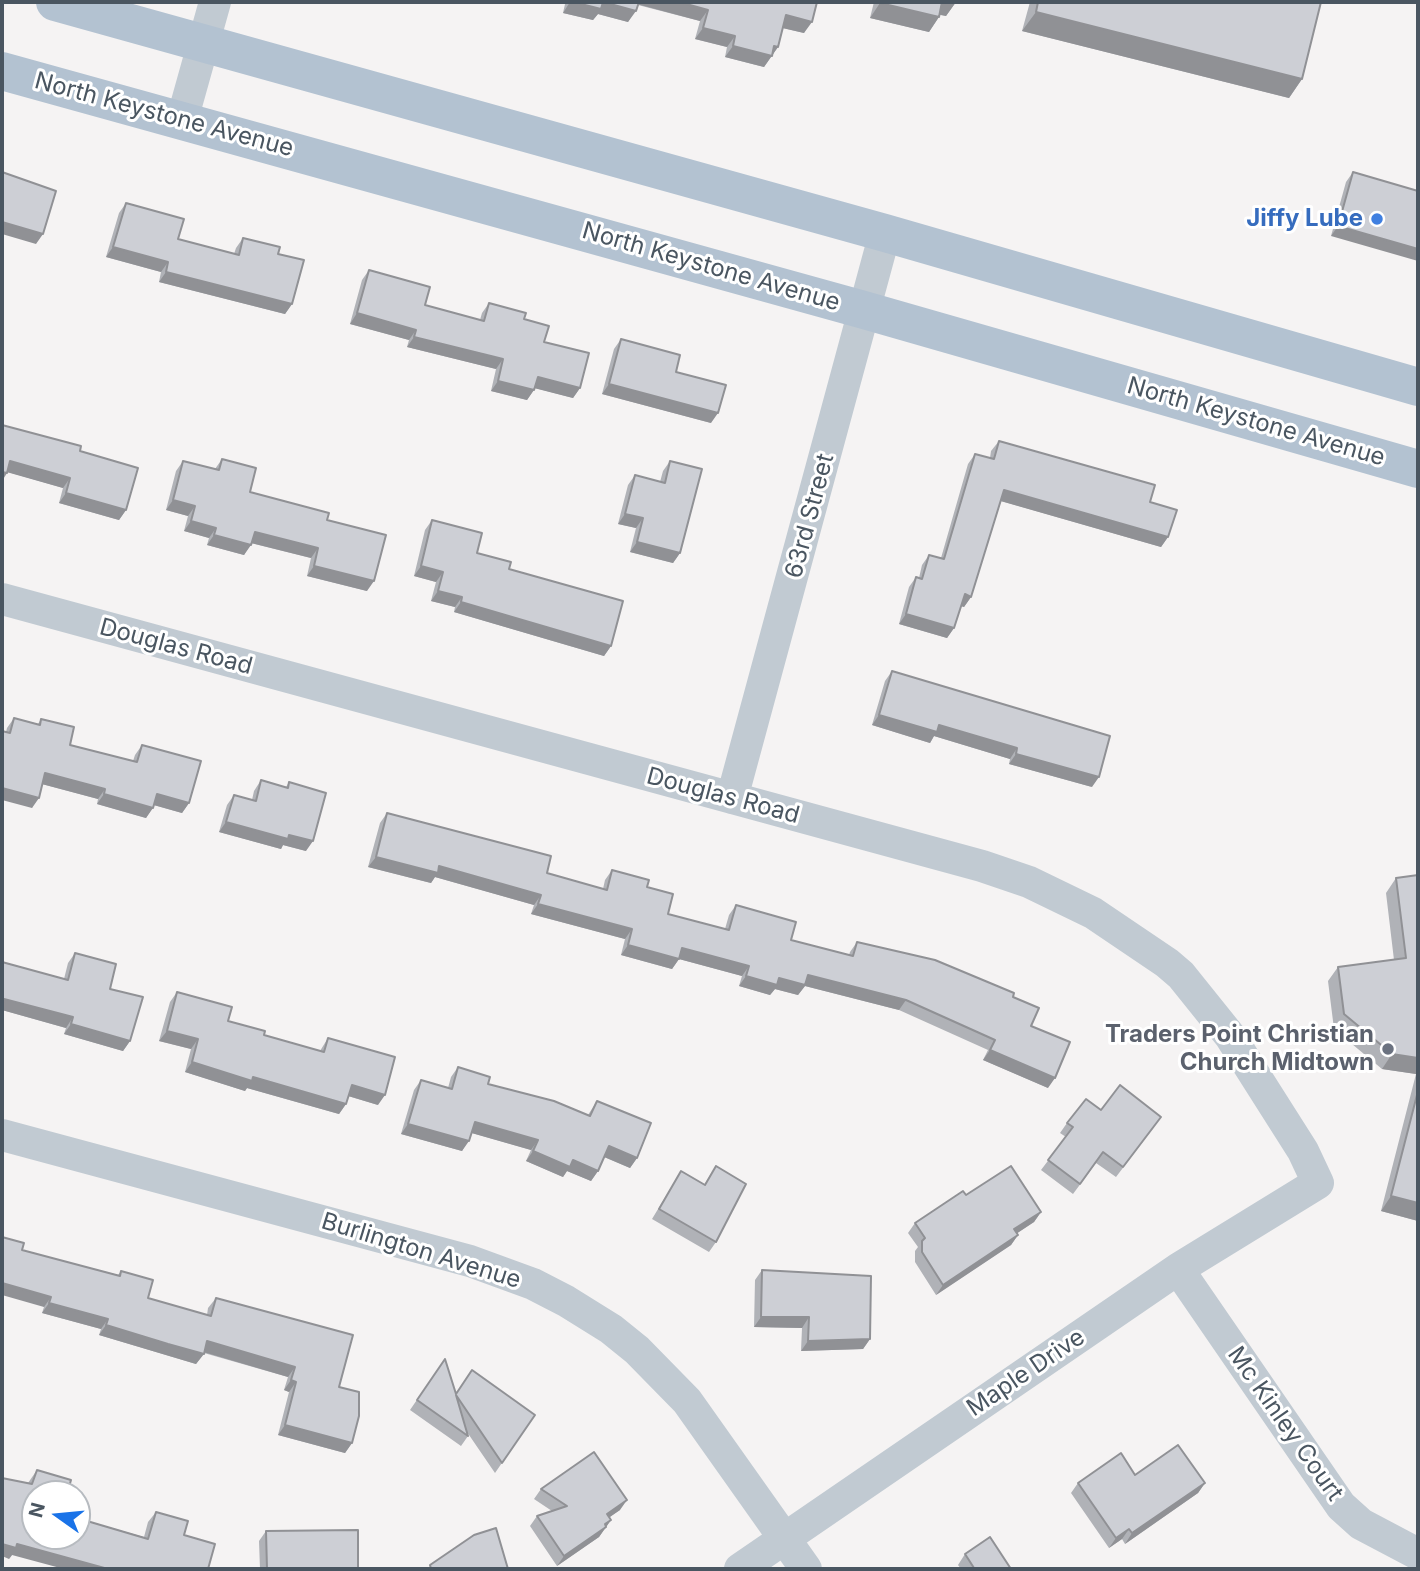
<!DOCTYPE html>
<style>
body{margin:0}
#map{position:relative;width:1420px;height:1571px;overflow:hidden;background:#f5f3f3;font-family:Inter,sans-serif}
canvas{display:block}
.frame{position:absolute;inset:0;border:4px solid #4a5661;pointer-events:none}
.north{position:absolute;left:21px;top:1480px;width:70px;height:70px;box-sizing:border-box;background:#fff;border:2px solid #b7bbc0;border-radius:50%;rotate:285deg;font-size:19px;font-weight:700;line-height:28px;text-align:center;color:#4a5661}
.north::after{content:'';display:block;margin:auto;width:24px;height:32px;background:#1a73e8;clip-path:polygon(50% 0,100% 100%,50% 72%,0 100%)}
</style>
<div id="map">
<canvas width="1420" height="1571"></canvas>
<div class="frame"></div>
<div class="north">N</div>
</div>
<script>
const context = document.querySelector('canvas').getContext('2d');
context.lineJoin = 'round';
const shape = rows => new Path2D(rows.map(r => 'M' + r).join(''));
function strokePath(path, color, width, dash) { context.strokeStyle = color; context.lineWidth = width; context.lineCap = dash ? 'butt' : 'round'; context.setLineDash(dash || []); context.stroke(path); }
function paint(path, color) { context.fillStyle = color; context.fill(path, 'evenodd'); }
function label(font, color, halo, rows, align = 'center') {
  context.font = font + ' Inter,sans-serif'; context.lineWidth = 6; context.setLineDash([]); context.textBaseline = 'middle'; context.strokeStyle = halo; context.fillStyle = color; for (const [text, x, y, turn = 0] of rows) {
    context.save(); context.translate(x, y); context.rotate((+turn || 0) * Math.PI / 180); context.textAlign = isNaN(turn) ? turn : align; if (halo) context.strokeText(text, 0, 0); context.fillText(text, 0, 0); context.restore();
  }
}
strokePath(shape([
 [182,120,215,2],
 [2,599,982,866,1029,882,1093,913,1167,963,1181,975,1230,1036,1303,1151,1318,1183,1178,1269,740,1569],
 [732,798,885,233],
 [2,1135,470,1261,533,1284,566,1301,611,1329,637,1350,687,1401,806,1569],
 [1178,1269,1341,1506,1361,1524,1416,1553]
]), '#c1cad2', 32);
strokePath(shape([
 [55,2,885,233,1418,387],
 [2,71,864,310,1418,469]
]), '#b3c2d1', 38);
paint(shape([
 [555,2,817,2,804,33,783,28,778,47,764,67,725,57,727,47,695,39,700,21,638,5,628,22,598,14,593,20,563,13,565,4],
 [874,2,956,2,946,16,940,15,929,32,870,18],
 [1030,2,1321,2,1302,79,1289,98,1022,31],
 [1353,172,1418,191,1331,236,1346,182],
 [126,203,178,239,234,254,236,248,243,238,278,254,292,304,285,314,159,282,161,272,106,257,119,213],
 [369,270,425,305,480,320,482,313,489,303,524,319,544,342,580,388,573,398,535,388,527,400,491,391,496,369,407,347,409,340,350,324,362,280],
 [621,339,676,372,711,423,602,394,614,349],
 [2,425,80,451,126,510,119,520,59,503,63,488,8,472],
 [999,441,1150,502,1168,537,1161,547,1001,501,971,597,964,607,961,606,954,628,947,638,899,624,909,587,916,577,919,578,922,565,929,555,941,558,968,464,975,454,990,458,991,451],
 [222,459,250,492,327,520,367,591,307,576,311,558,251,543,244,555,207,545,209,538,184,531,188,516,166,510,176,471,183,461,215,469],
 [670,461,680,553,673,563,630,552,636,528,618,524,628,485,635,475,660,482,663,471],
 [432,520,477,553,509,569,611,646,604,656,454,612,455,607,431,601,436,582,414,576,425,530],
 [892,671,1092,787,1009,764,1010,759,934,736,930,743,872,725,885,681],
 [14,718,38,724,41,719,70,745,133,761,135,755,142,745,189,803,182,813,154,805,146,818,97,804,98,799,42,784,32,808,6,732,7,728],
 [261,780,286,787,289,782,306,851,283,845,281,849,219,832,227,805,234,795,252,800,254,791],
 [387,813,547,873,603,889,605,880,612,870,647,887,668,914,725,929,729,915,736,905,791,940,849,955,850,952,857,942,1013,997,1031,1026,1048,1088,983,1060,988,1050,899,1010,805,986,798,995,775,989,770,995,739,986,742,976,679,959,672,969,621,955,625,939,531,914,534,905,435,877,431,883,368,867,380,823],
 [1418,875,1418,1221,1381,1211,1416,1074,1382,1069,1334,1029,1328,981,1338,967,1394,960,1386,893,1396,878],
 [75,953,110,989,130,1041,123,1051,64,1034,66,1028,2,1010,2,962,64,979,68,963],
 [177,992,228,1021,264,1035,320,1051,328,1038,378,1105,348,1096,346,1104,339,1114,247,1088,245,1091,185,1072,191,1049,159,1041,170,1002],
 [458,1067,488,1084,588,1115,597,1101,637,1158,630,1168,604,1157,598,1171,591,1181,567,1171,563,1177,526,1161,531,1150,472,1133,462,1151,401,1134,414,1090,421,1080,448,1088,451,1077],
 [1101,1110,1154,1127,1116,1177,1096,1163,1073,1194,1041,1170,1066,1137,1060,1133,1067,1123],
 [716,1166,716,1242,709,1252,652,1219,681,1171,704,1185],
 [966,1195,1041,1212,1034,1222,1017,1233,1018,1235,1011,1245,936,1295,915,1262,915,1251,918,1247,908,1233,915,1223],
 [22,1250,118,1275,121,1271,148,1298,207,1315,208,1308,216,1298,339,1387,352,1443,345,1453,278,1435,289,1392,284,1390,288,1377,204,1353,196,1364,99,1335,101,1329,42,1313,44,1307],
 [762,1270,870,1339,863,1349,801,1351,802,1328,754,1327,755,1280],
 [445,1359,456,1394,535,1415,495,1473,467,1432,468,1436,461,1446,410,1410],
 [37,1470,35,1494,87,1521,144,1537,148,1522,156,1512,184,1535,12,1555,9,1559,28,1483],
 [1135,1475,1205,1483,1198,1493,1125,1544,1122,1539,1109,1548,1071,1493,1078,1483],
 [541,1489,620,1510,609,1517,611,1520,599,1537,557,1566,530,1526,537,1516,552,1511,534,1499],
 [266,1531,358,1569,260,1569,259,1541],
 [965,1554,1011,1569,961,1569,958,1565]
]), '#b0b2b7');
paint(shape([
 [570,2,603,2,636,11,628,22,598,14,593,20,563,13],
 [634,2,679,2,708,10,700,21,633,3],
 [941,2,956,2,946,16,933,13],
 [880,3,939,17,929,32,870,18],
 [1036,12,1302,79,1289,98,1022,31],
 [786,15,812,22,804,33,778,27],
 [703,28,735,36,727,47,695,39],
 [733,46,774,46,778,47,764,67,725,57],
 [2,222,43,234,36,244,2,234],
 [1338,226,1418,249,1418,261,1331,236],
 [113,247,168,262,161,272,106,257],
 [166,272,292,304,285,314,159,282],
 [357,313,416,330,409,340,350,324],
 [414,337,503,359,496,369,407,347],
 [538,377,580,388,573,398,530,387],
 [498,381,534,390,527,400,491,391],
 [609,384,718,413,711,423,602,394],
 [10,461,70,478,63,488,3,471],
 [2,472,7,473,2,481],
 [1004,490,1168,537,1161,547,997,500],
 [66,493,126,510,119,520,59,503],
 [173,500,195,506,188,516,166,510],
 [625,514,643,518,636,528,618,524],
 [191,521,216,528,209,538,184,531],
 [255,532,318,548,311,558,247,542],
 [214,535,251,545,244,555,207,545],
 [637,542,680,553,673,563,630,552],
 [314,566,374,581,367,591,307,576],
 [421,566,443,572,436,582,414,576],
 [438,591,462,597,455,607,431,601],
 [965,594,971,597,964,607,958,605],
 [461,602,611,646,604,656,454,612],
 [906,614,954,628,947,638,899,624],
 [879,715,939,725,1017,748,1010,759,934,736,930,743,872,725],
 [1016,754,1099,777,1092,787,1009,764],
 [45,773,105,789,98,799,38,783],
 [2,788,39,798,32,808,2,800],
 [104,794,153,808,146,818,97,804],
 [157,794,189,803,182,813,150,804],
 [226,822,289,835,313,841,306,851,283,845,281,849,219,832],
 [376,857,439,866,541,895,534,905,435,877,431,883,368,867],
 [538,904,632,929,625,939,531,914],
 [628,945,682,948,749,966,742,976,679,959,672,969,621,955],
 [808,975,906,1000,899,1010,805,986,798,995,775,989,770,995,739,986,746,976,779,978],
 [4,999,73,1017,66,1028,2,1010,2,1003],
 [71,1024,130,1041,123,1051,64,1034],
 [167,1031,198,1039,191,1049,159,1041],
 [990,1050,1055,1078,1048,1088,983,1060],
 [1392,1054,1418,1058,1418,1071,1416,1074,1382,1069],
 [192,1062,253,1077,346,1104,339,1114,247,1088,245,1091,185,1072],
 [352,1085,385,1095,378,1105,345,1095],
 [475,1122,538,1140,531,1150,468,1132],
 [408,1124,469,1141,462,1151,401,1134],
 [609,1146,637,1158,630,1168,602,1156],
 [533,1151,573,1160,598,1171,591,1181,567,1171,563,1177,526,1161],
 [1391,1196,1418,1203,1418,1221,1381,1211],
 [1041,1212,1034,1222,1007,1240,1014,1229],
 [1018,1235,1011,1245,936,1295,943,1285],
 [2,1283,51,1297,44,1307,2,1295],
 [49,1303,108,1319,101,1329,42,1313],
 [761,1317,809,1317,802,1328,754,1327],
 [106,1325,204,1354,196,1364,99,1335],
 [870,1339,863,1349,801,1351,808,1341],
 [207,1341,295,1367,288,1377,200,1351],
 [291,1380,296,1382,289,1392,284,1390],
 [285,1425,352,1443,345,1453,278,1435],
 [1205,1483,1198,1493,1125,1544,1132,1533],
 [627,1500,620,1510,600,1524,607,1514],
 [611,1520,599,1537,557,1566,564,1556],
 [1129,1529,1122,1539,1109,1548,1116,1538],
 [2,1544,17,1544,108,1569,64,1569,12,1555,9,1559,2,1556]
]), '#909195');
const building = shape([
 [573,2,639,2,636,11,603,2,601,9,573,2],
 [679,2,817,2,812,22,786,15,778,47,774,46,772,56,733,46,735,36,703,28,708,10,679,2],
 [880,2,942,2,939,17,880,3,880,2],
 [1038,2,1321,2,1302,79,1036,12,1038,2],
 [2,172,56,191,43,234,2,222,2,172],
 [1353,172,1418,191,1418,249,1338,226,1353,172],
 [126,203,184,219,178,239,239,255,243,238,280,247,278,254,304,260,292,304,166,272,168,262,113,247,126,203],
 [369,270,430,287,425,305,484,321,489,303,526,313,524,319,549,326,544,342,589,353,580,388,538,377,534,390,498,381,503,359,414,337,416,330,357,313,369,270],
 [621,339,680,355,676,372,726,385,718,413,609,384,621,339],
 [2,425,81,446,80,451,138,468,126,510,66,493,70,478,10,461,7,473,2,472,2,425],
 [999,441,1155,485,1150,502,1177,510,1168,537,1004,490,971,597,965,594,954,628,906,614,916,577,922,579,929,555,944,559,975,454,994,459,999,441],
 [222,459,256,468,250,492,329,513,327,520,386,535,374,581,314,566,318,548,255,532,251,545,214,535,216,528,191,521,195,506,173,500,183,461,219,470,222,459],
 [670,461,702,469,680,553,637,542,643,518,625,514,635,475,665,483,670,461],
 [432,520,482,533,477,553,511,562,509,569,623,601,611,646,461,602,462,597,438,591,443,572,421,566,432,520],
 [892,671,1110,736,1099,777,1016,754,1017,748,939,725,937,732,879,715,892,671],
 [14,718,40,725,41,719,74,727,70,745,137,762,142,745,201,761,189,803,157,794,153,808,104,794,105,789,45,773,39,798,2,788,2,731,10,733,14,718],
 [261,780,288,788,289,782,326,793,313,841,289,835,288,839,226,822,234,795,256,801,261,780],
 [387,813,551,856,547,873,607,890,612,870,649,880,647,887,673,894,668,914,729,930,736,905,796,922,791,940,853,956,857,942,935,960,1014,993,1013,997,1039,1008,1031,1026,1070,1042,1055,1078,990,1050,995,1040,906,1000,808,975,805,985,779,978,777,985,746,976,749,966,682,948,679,959,628,945,632,929,538,904,541,895,439,866,438,873,376,857,387,813],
 [1418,875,1418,1058,1392,1054,1344,1014,1338,967,1406,958,1396,878,1418,875],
 [75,953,116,964,110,989,143,997,130,1041,71,1024,73,1017,4,999,2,1008,2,962,68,980,75,953],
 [177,992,232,1007,228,1021,265,1031,264,1035,324,1052,328,1038,395,1057,385,1095,352,1085,346,1104,253,1077,252,1081,192,1062,198,1039,167,1031,177,992],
 [458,1067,490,1077,488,1084,554,1101,590,1116,597,1101,651,1123,637,1158,609,1146,598,1171,573,1160,570,1167,533,1151,538,1140,475,1122,469,1141,408,1124,421,1080,452,1089,458,1067],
 [1120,1085,1161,1117,1123,1167,1103,1152,1080,1184,1048,1160,1073,1127,1067,1123,1086,1099,1101,1110,1120,1085],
 [1418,1091,1418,1203,1391,1196,1418,1091],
 [716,1166,746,1184,716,1242,659,1209,681,1171,705,1185,716,1166],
 [1011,1166,1041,1212,1014,1229,1018,1235,943,1285,922,1252,922,1241,925,1238,915,1223,963,1191,966,1195,1011,1166],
 [2,1237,24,1243,22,1250,120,1276,121,1271,153,1280,148,1298,211,1316,216,1298,353,1335,339,1387,359,1392,359,1416,352,1443,285,1425,296,1382,291,1380,295,1367,207,1341,204,1354,168,1344,106,1325,108,1319,49,1303,51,1297,2,1283,2,1237],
 [762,1270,871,1276,870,1339,808,1341,809,1317,761,1317,762,1270],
 [445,1359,456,1394,472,1370,535,1415,502,1463,456,1395,468,1436,417,1400,445,1359],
 [1178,1445,1205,1483,1132,1533,1129,1529,1116,1538,1078,1483,1121,1453,1135,1475,1178,1445],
 [594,1452,627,1500,607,1514,611,1520,605,1524,606,1527,564,1556,537,1516,567,1506,541,1489,594,1452],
 [37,1470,71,1480,67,1494,35,1494,35,1536,77,1536,77,1512,89,1516,87,1521,148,1539,156,1512,188,1521,184,1535,215,1544,208,1569,108,1569,17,1544,16,1548,2,1544,2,1478,32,1484,37,1470],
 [496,1528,508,1569,431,1569,430,1565,474,1535,496,1528],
 [358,1530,358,1569,267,1569,266,1531,358,1530],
 [990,1537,1011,1569,972,1569,974,1568,965,1554,990,1537]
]);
paint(building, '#cdcfd5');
strokePath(building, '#909195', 2);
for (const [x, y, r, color] of [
 [1377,219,7,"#3f7fe0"],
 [1388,1049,7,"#6b7280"]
]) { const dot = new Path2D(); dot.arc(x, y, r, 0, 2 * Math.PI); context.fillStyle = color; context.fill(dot); strokePath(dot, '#fff', 2.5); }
label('24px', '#4a5661', '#fff', [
 ["North Keystone Avenue",164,115,15],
 ["North Keystone Avenue",711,267,16],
 ["North Keystone Avenue",1256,422,16],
 ["63rd Street",810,516,-75],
 ["Douglas Road",176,647,15],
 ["Douglas Road",723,796,15],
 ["Burlington Avenue",421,1251,17],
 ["Maple Drive",1026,1373,-34],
 ["Mc Kinley Court",1285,1424,55]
]);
label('bold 24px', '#366cbe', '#fff', [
 ["Jiffy Lube",1363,219]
], 'right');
label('bold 24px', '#5b616d', '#fff', [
 ["Traders Point Christian",1374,1035],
 ["Church Midtown",1374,1063]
], 'right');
</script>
